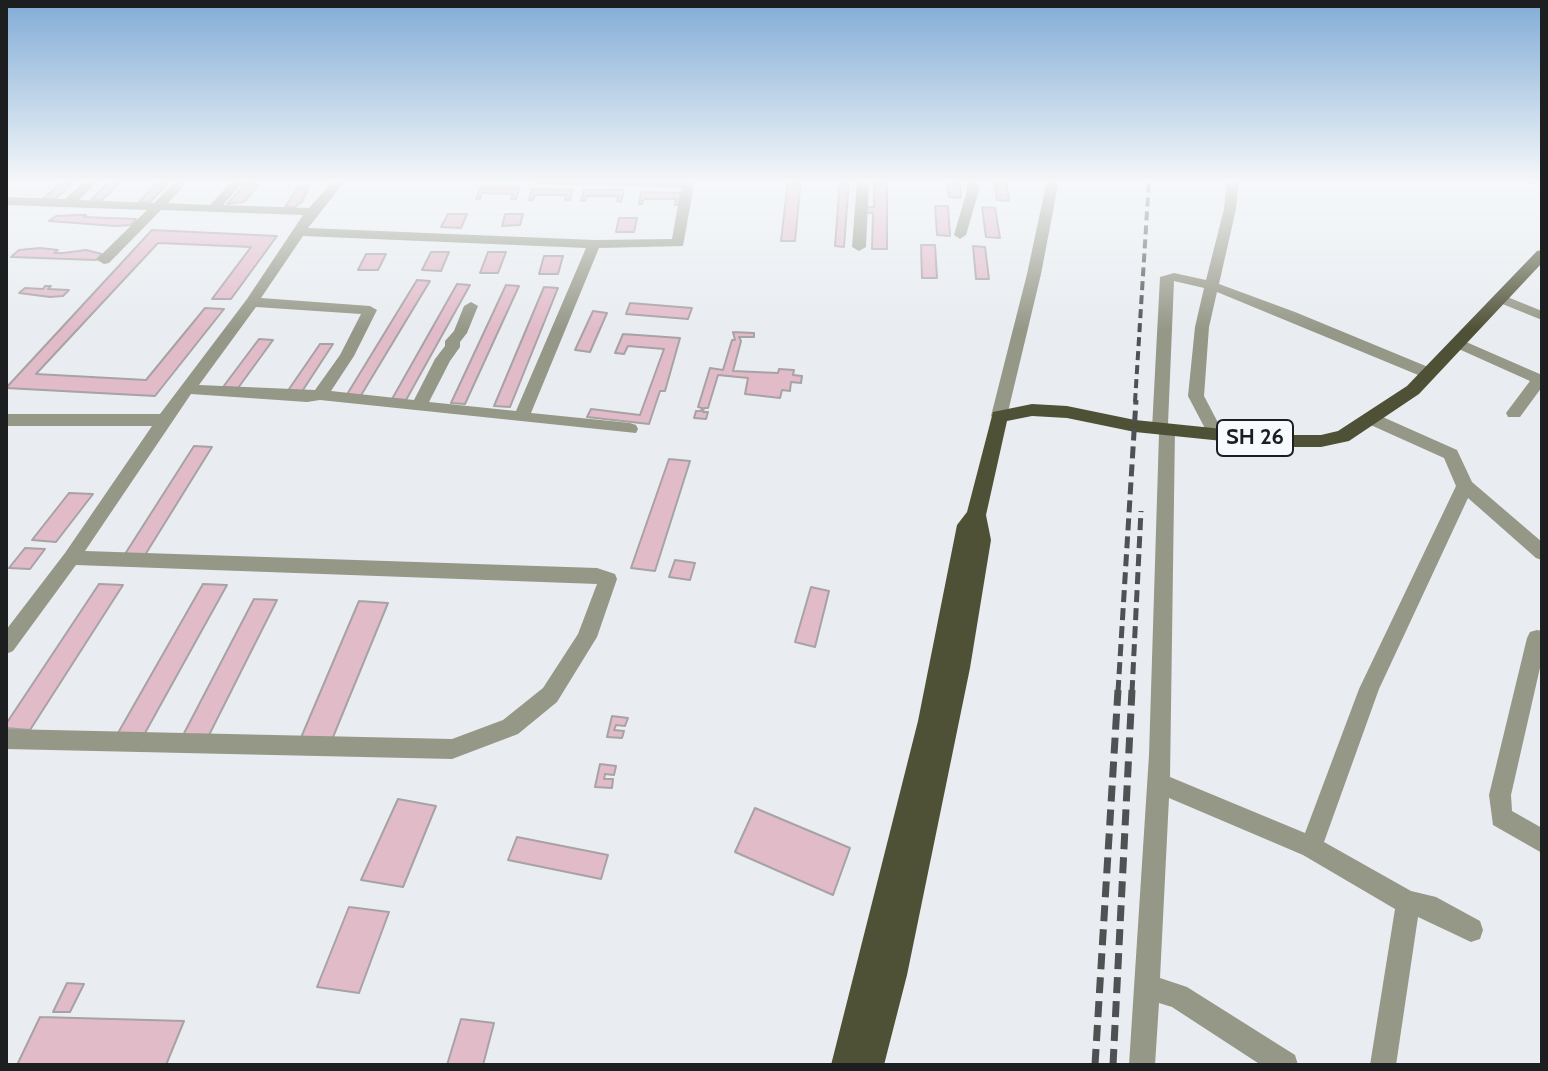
<!DOCTYPE html>
<style>
body{margin:0}
#map{position:relative;width:1548px;height:1071px;overflow:hidden;background:#e9edf1;font-family:Cabin,sans-serif}
canvas{display:block}
.frame{position:absolute;inset:0;border:8px solid #1c1e1f;pointer-events:none}
</style>
<div id="map">
<canvas width="1548" height="1071"></canvas>
<div class="frame"></div>
</div>
<script>
const context = document.querySelector('canvas').getContext('2d');
context.lineJoin = 'round';
function paint(path, color) { context.fillStyle = color; context.fill(path, 'evenodd'); }
const shape = rows => new Path2D(rows.map(r => 'M' + r).join(''));
function strokePath(path, color, width, dash) { context.strokeStyle = color; context.lineWidth = width; context.lineCap = dash ? 'butt' : 'round'; context.setLineDash(dash || []); context.stroke(path); }
function label(font, color, halo, rows, align = 'center') {
  context.font = font + ' Cabin,sans-serif'; context.lineWidth = 7; context.setLineDash([]); context.textBaseline = 'middle'; context.strokeStyle = halo; context.fillStyle = color; for (const [text, x, y, turn = 0] of rows) {
    context.save(); context.translate(x, y); context.rotate((+turn || 0) * Math.PI / 180); context.textAlign = isNaN(turn) ? turn : align; if (halo) context.strokeText(text, 0, 0); context.fillText(text, 0, 0); context.restore();
  }
}
const building = shape([
 [64,180,76,180,54,200,43,199,64,180],
 [111,180,123,180,102,200,91,200,111,180],
 [160,180,171,180,150,202,139,202,160,180],
 [788,180,801,180,795,241,781,241,788,180],
 [840,180,849,180,844,247,835,246,840,180],
 [874,180,887,180,887,249,872,249,873,213,866,213,866,207,874,207,874,180],
 [947,180,960,180,961,198,949,197,947,180],
 [994,180,1006,180,1009,201,997,200,994,180],
 [247,182,257,182,254,185,258,186,244,202,227,204,247,182],
 [299,186,309,186,302,202,295,207,285,207,299,186],
 [481,187,520,187,516,199,511,199,513,194,482,193,480,199,476,199,481,187],
 [532,189,572,190,570,200,565,200,566,195,535,195,533,200,529,200,532,189],
 [584,190,624,190,621,202,617,201,618,196,587,196,585,201,581,201,584,190],
 [641,192,681,193,679,205,675,205,676,199,644,199,642,204,639,204,641,192],
 [935,206,948,206,950,236,937,235,935,206],
 [982,207,995,208,1000,238,986,237,982,207],
 [448,214,467,214,461,228,441,227,448,214],
 [505,214,523,214,520,225,502,226,505,214],
 [77,215,86,215,84,217,136,219,131,225,115,226,49,221,56,216,77,215],
 [619,218,637,218,634,232,616,232,619,218],
 [152,230,277,236,231,299,212,299,251,247,158,243,36,374,146,380,205,308,224,309,155,396,6,388,152,230],
 [921,245,935,245,937,278,922,278,921,245],
 [973,246,985,247,989,279,976,279,973,246],
 [40,248,58,250,54,253,63,253,86,250,102,254,96,260,11,257,19,250,40,248],
 [431,252,449,252,441,271,422,270,431,252],
 [488,252,506,252,498,273,480,273,488,252],
 [366,254,386,254,378,270,358,270,366,254],
 [544,256,563,256,558,274,539,274,544,256],
 [417,280,430,281,360,397,346,396,417,280],
 [457,284,470,285,406,400,392,399,457,284],
 [506,285,519,286,465,404,451,403,506,285],
 [45,286,51,286,48,289,69,290,63,296,50,297,19,293,25,288,43,289,45,286],
 [544,287,558,288,510,407,494,406,544,287],
 [630,303,692,308,688,319,626,314,630,303],
 [593,311,607,313,590,352,575,350,593,311],
 [733,332,754,333,754,337,739,337,741,341,733,371,778,373,779,369,794,370,793,375,802,376,801,383,791,382,790,391,782,390,780,398,745,394,748,378,718,375,708,408,704,408,703,412,708,412,706,419,694,418,696,411,701,411,702,408,698,407,710,368,723,370,732,340,735,340,733,332],
 [623,334,680,338,665,391,660,391,649,424,587,417,591,409,640,415,664,349,628,346,624,354,615,353,623,334],
 [259,339,273,340,238,388,223,387,259,339],
 [320,344,333,344,301,393,287,392,320,344],
 [194,446,212,447,145,555,125,554,194,446],
 [669,459,690,461,655,571,631,568,669,459],
 [69,493,93,494,56,542,32,540,69,493],
 [25,548,45,549,30,569,9,568,25,548],
 [675,560,695,563,690,580,669,577,675,560],
 [99,584,123,585,30,730,6,728,6,724,99,584],
 [203,584,227,585,140,742,114,740,203,584],
 [811,587,829,591,815,647,795,642,811,587],
 [254,599,277,600,205,743,180,741,254,599],
 [359,601,388,603,331,742,300,740,359,601],
 [612,716,628,718,625,726,616,725,614,730,624,731,622,738,607,737,612,716],
 [600,764,616,766,614,775,605,774,604,779,613,779,612,788,595,787,600,764],
 [398,799,436,806,403,887,361,880,398,799],
 [755,808,850,848,833,895,735,852,755,808],
 [517,837,608,855,601,879,508,860,517,837],
 [349,907,389,912,359,993,317,987,349,907],
 [67,983,84,984,70,1012,53,1012,67,983],
 [40,1017,184,1021,166,1065,17,1065,40,1017],
 [461,1019,494,1023,483,1065,447,1065,461,1019]
]);
paint(building, '#e2bbc9');
strokePath(building, '#a7a2a3', 2);
paint(shape([
 [86,180,99,180,79,200,154,203,177,180,190,180,168,203,210,205,233,180,245,180,223,205,309,208,334,180,346,180,308,228,594,240,672,239,681,188,537,184,531,180,698,180,694,185,683,246,599,248,531,413,630,423,636,425,638,429,636,433,320,400,307,402,191,394,85,551,597,568,615,574,617,579,597,637,557,702,518,734,452,759,6,749,6,729,452,739,503,720,543,688,578,634,597,584,76,565,13,651,6,654,6,630,65,553,152,426,6,426,6,414,160,414,247,299,303,215,161,210,109,263,104,264,97,260,99,257,147,210,6,205,6,197,65,199,86,180],
 [303,236,586,248,516,411,429,402,450,361,460,347,460,342,467,333,478,306,471,302,464,306,454,331,445,341,445,346,435,359,414,400,331,391,354,356,377,310,370,306,261,298,303,236],
 [256,307,361,314,340,355,315,390,199,385,256,307],
 [857,180,869,180,866,247,859,251,852,247,857,180],
 [967,180,979,180,979,190,966,235,960,239,954,235,967,190,967,180],
 [1047,180,1059,180,1041,274,1007,416,999,422,991,416,1027,274,1047,180],
 [1227,180,1239,180,1236,209,1219,284,1295,312,1433,369,1436,373,1428,378,1423,377,1217,292,1209,327,1204,396,1224,434,1222,438,1210,438,1188,396,1195,327,1204,288,1174,281,1168,424,1175,429,1170,777,1305,833,1359,689,1456,486,1444,458,1364,422,1362,418,1364,414,1376,414,1457,450,1472,482,1542,542,1542,560,1536,558,1468,498,1379,689,1324,842,1411,891,1436,897,1480,921,1483,930,1480,939,1471,942,1418,917,1396,1065,1370,1065,1395,909,1303,855,1169,798,1160,978,1187,987,1295,1055,1298,1065,1261,1065,1172,1007,1159,1003,1155,1065,1129,1065,1149,755,1159,434,1152,429,1160,277,1174,273,1206,280,1224,209,1227,180],
 [1526,180,1542,180,1542,187,1528,183,1526,180],
 [1500,294,1542,311,1542,320,1495,301,1493,298,1500,294],
 [1457,338,1542,375,1542,387,1520,417,1508,417,1506,413,1530,381,1452,346,1450,343,1457,338],
 [1537,630,1542,631,1542,659,1511,795,1512,811,1542,828,1542,853,1493,825,1489,795,1527,638,1530,632,1537,630]
]), '#959787');
paint(shape([
 [1542,250,1542,263,1419,394,1349,441,1321,447,1281,447,1135,432,1067,418,1032,416,1007,421,986,515,991,540,970,668,907,975,884,1065,831,1065,918,721,957,525,967,512,993,412,1032,404,1067,406,1135,420,1281,435,1321,435,1338,431,1407,386,1537,251,1542,250]
]), '#4f5136');
strokePath(shape([
 [1135,402,1149,180]
]), '#4f5153', 4, [9, 5]);
strokePath(shape([
 [1118,692,1136,400],
 [1132,692,1141,511]
]), '#4f5153', 5, [12, 6]);
strokePath(shape([
 [1095,1065,1118,690],
 [1113,1065,1132,690]
]), '#4f5153', 7, [16, 8]);
const sky = context.createLinearGradient(0, 0, 0, 330);
sky.addColorStop(0, '#81acd6');
sky.addColorStop(0.55, '#f5f7f9');
sky.addColorStop(1, '#f5f7f900');
context.fillStyle = sky;
context.fillRect(0, 0, 1548, 330);
for (const [x, y, w] of [
 [1255,438,76]
]) { const box = new Path2D(); box.roundRect(x - w / 2, y - 18, w, 36, 6); context.fillStyle = '#f7fbff'; context.fill(box); strokePath(box, '#1c1e1f', 2); }
label('bold 22px', '#1c1e1f', null, [
 ["SH 26",1255,438]
]);
</script>
